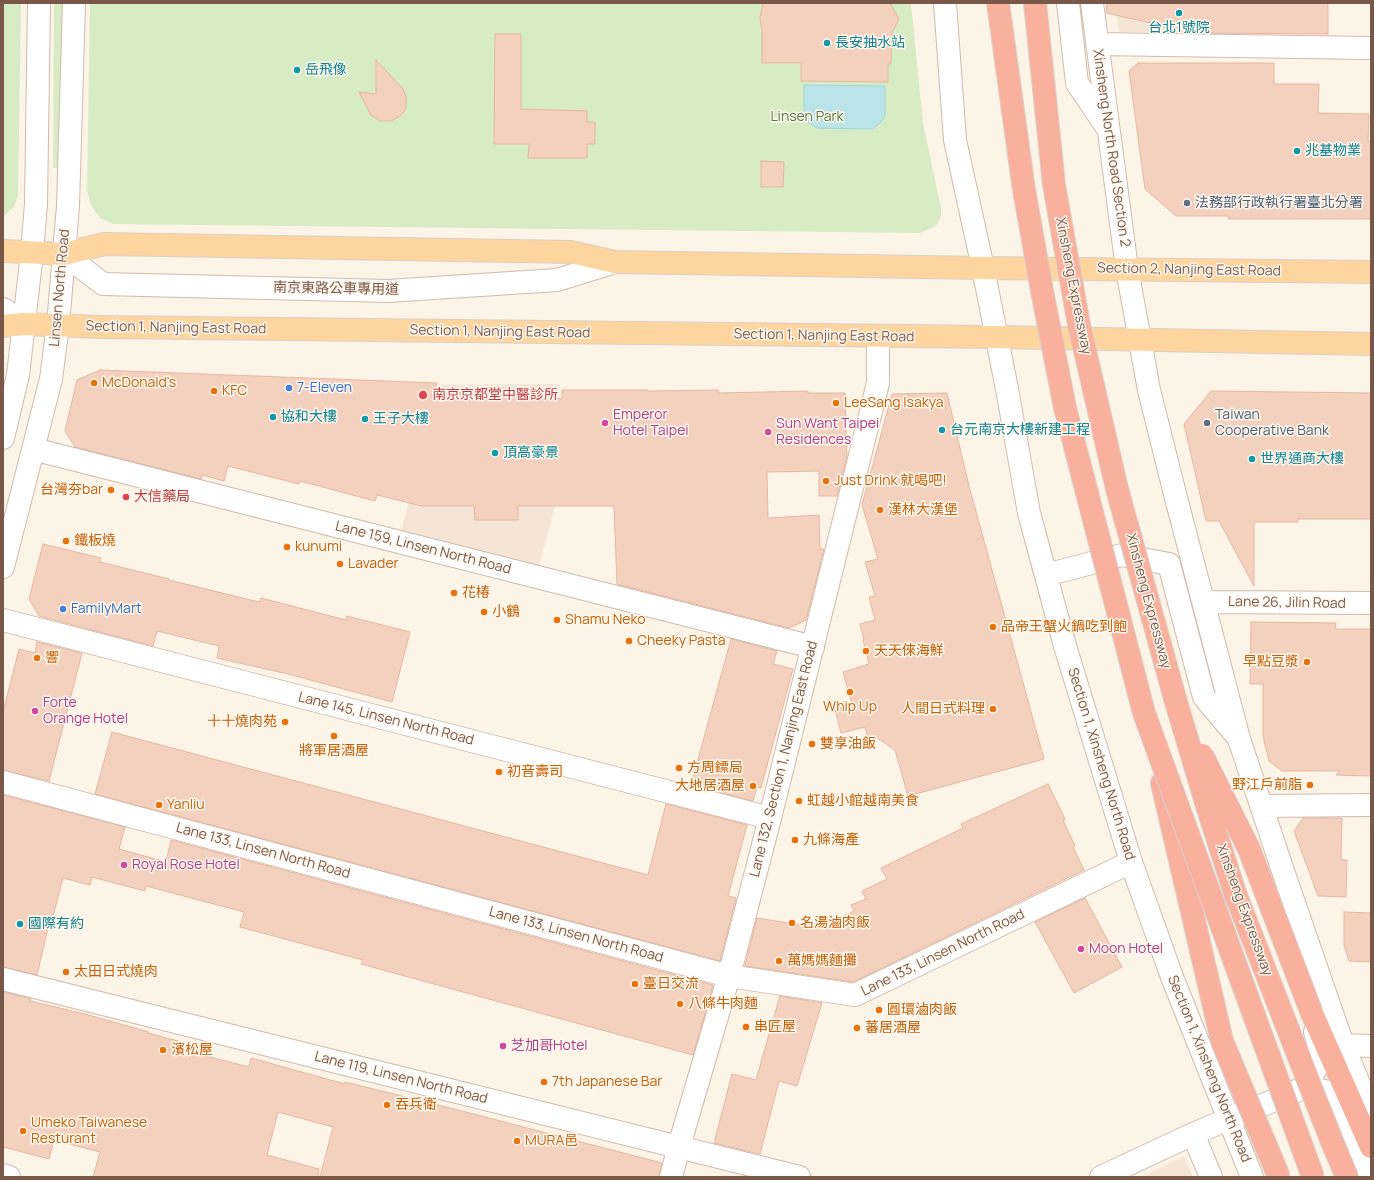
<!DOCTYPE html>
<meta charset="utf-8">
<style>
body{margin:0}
#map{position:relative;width:1374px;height:1180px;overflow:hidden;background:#fdf4e8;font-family:Manrope,sans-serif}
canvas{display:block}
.frame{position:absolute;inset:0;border:4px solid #79584a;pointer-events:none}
</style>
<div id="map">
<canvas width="1374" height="1180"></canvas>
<div class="frame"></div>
</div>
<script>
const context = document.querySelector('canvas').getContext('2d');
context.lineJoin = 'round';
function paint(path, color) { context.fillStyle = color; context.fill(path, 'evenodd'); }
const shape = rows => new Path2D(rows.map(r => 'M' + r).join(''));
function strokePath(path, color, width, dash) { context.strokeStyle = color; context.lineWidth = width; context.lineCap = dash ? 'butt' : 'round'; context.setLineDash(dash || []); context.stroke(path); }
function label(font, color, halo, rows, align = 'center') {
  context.font = font + ' Manrope,"Noto Sans TC",sans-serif'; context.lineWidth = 3; context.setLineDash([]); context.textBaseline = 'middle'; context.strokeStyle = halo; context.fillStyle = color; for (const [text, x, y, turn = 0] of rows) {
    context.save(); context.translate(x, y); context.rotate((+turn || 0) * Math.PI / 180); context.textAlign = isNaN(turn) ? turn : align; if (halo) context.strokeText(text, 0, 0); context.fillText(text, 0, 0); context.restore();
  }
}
paint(shape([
 [1115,3,1244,33,1119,32],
 [559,384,555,506,539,566,401,531,441,385],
 [1184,1156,1193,1177,1142,1177]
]), '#f5e5d6');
paint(shape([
 [3,3,21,3,18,195,14,207,3,217],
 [54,3,64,3,62,168,53,168],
 [90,3,911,3,923,123,941,208,941,217,936,226,920,233,113,224,100,218,91,206,87,190]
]), '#d7ecc5');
const water = shape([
 [804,85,885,86,885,116,880,123,872,129,817,128,809,123,804,115,804,85]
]);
paint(water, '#bbe4e8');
strokePath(water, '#a0d4da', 1);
const building = shape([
 [763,3,890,3,899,19,892,33,891,64,888,64,888,82,801,81,801,63,762,63,762,32,760,18,763,3],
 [1107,3,1328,3,1328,34,1197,33,1106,13,1107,3],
 [495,34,521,34,521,109,587,111,587,122,595,122,595,144,587,144,587,158,528,158,529,144,494,144,495,34],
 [376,60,403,89,406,96,406,107,404,112,400,116,391,121,380,121,371,115,359,92,376,94,376,60],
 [1138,63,1274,63,1274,84,1319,84,1318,113,1369,114,1368,141,1371,141,1371,219,1228,219,1228,216,1176,216,1145,189,1129,71,1138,63],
 [761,161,784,162,783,187,761,187,761,161],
 [100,370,437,383,433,396,492,387,512,389,562,399,562,390,648,390,648,391,718,390,718,393,808,391,808,393,845,393,847,456,837,496,819,496,819,471,767,472,768,518,819,515,820,549,824,549,806,620,789,628,617,584,614,506,518,506,518,520,475,520,474,506,422,506,377,495,375,501,300,481,299,484,228,466,224,481,202,475,201,479,75,447,65,431,77,380,100,370],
 [1211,391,1371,393,1371,519,1298,519,1298,522,1254,522,1254,586,1219,521,1206,521,1184,424,1211,391],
 [947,393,969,486,1044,759,908,796,895,750,876,737,868,739,865,727,841,733,835,709,852,704,843,672,869,664,863,640,864,640,860,624,875,620,869,597,875,596,865,562,878,559,862,505,892,394,947,393],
 [43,544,101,558,100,562,169,579,169,580,259,602,261,598,346,620,347,616,410,632,392,702,288,674,217,658,219,646,157,631,153,646,39,616,29,599,43,544],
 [1251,622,1336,623,1335,629,1371,629,1371,776,1336,775,1340,771,1282,771,1269,761,1263,736,1263,684,1250,684,1251,622],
 [731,639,777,651,773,664,793,669,761,788,757,787,753,801,691,785,731,639],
 [37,642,82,653,49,781,3,770,3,712,19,649,35,653,37,642],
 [112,732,648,875,666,804,747,825,728,896,736,898,720,961,95,794,112,732],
 [1048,784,1065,819,1063,820,1075,846,1073,847,1084,870,853,982,745,966,757,918,819,928,854,911,851,905,866,899,862,891,887,879,881,868,963,828,961,824,1048,784],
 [3,795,125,827,119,849,166,862,171,840,713,985,693,1055,361,964,363,960,240,927,244,912,146,886,145,891,92,877,90,885,63,878,53,916,51,915,37,975,3,967,3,795],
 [1303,818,1342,818,1341,860,1347,860,1346,897,1318,896,1294,831,1303,818],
 [1085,898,1122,967,1074,993,1035,922,1085,898],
 [1344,912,1371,913,1371,962,1349,961,1344,945,1344,912],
 [3,992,31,999,30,1001,85,1014,149,1032,148,1033,204,1048,202,1055,249,1067,251,1058,345,1084,345,1082,462,1111,662,1163,659,1177,320,1177,333,1127,278,1112,267,1155,319,1169,318,1177,93,1177,100,1152,54,1140,49,1159,3,1147,3,992],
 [780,996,822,1003,797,1086,779,1081,760,1154,714,1143,732,1074,756,1080,780,996]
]);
paint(building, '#f4d1be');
strokePath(building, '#e7b69e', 1);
const minor = shape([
 [945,3,955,140,983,268,1007,389,1029,513,1065,646,1131,862,1172,977,1252,1177],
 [1068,3,1077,83,1106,126],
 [1092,3,1127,269,1149,390,1175,494,1239,739,1282,868,1343,1045,1371,1113],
 [1097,44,1371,48],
 [64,254,103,284,388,291,557,280,615,262],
 [3,309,24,324],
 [3,438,18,375,32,253,36,204,39,3],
 [33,449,813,647],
 [3,567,51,379,58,325,68,206,74,3],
 [1046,575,1122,555,1169,564,1204,697,1236,735],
 [1204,602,1371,603],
 [3,620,770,818],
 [3,782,729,976,855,995,1131,862],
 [1261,806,1371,805],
 [3,979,799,1177],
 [1343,1045,1371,1046],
 [1306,1087,1322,1057,1315,1032],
 [1193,1134,1211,1177],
 [3,1175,9,1177],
 [671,1177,679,1146,729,976,770,818,878,383,878,337],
 [1101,1177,1193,1134,1306,1087,1338,1094,1371,1177]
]);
const major = shape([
 [3,251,64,254,104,244,571,252,615,262,983,268,1371,272],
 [3,326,24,324,102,327,996,337,1371,344]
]);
const highway = shape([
 [1162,783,1222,1041],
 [1311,1011,1371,1147]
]);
strokePath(minor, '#d0baac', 24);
strokePath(major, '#d9d0cc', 24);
strokePath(highway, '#d9d0cc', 24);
strokePath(minor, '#fff', 22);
strokePath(major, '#fed59e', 22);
strokePath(highway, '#f9b09c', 22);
const highwayBridge = shape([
 [998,3,1024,190,1042,291,1065,408,1144,713,1313,1177],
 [1035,3,1054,185,1079,325,1117,489,1176,702,1208,809,1235,893,1332,1142,1347,1177],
 [1202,755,1249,849,1311,1011],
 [1222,1041,1279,1177]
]);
strokePath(highwayBridge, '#d9d0cc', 24, []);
strokePath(highwayBridge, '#f9b09c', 22);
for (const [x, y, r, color] of [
 [1179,13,4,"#0f9aa8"],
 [827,43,4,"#0f9aa8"],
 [297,70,4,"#0f9aa8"],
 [1297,151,4,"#0f9aa8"],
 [1187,203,4,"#5c6f8a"],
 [94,383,4,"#e8710a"],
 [289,388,4,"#3f7fe0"],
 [214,391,4,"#e8710a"],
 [423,395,5,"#e0444e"],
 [836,403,4,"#e8710a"],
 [273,417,4,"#0f9aa8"],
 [365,419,4,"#0f9aa8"],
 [605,423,4,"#d1479c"],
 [1207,423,4,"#5c6f8a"],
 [942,430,4,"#0f9aa8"],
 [768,432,4,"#d1479c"],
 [495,453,4,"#0f9aa8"],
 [1252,459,4,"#0f9aa8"],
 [826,481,4,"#e8710a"],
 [111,490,4,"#e8710a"],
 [126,497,4,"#e0444e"],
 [880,510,4,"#e8710a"],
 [66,541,4,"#e8710a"],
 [287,547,4,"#e8710a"],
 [340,564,4,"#e8710a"],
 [454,593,4,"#e8710a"],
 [63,609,4,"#3f7fe0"],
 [484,612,4,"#e8710a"],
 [557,620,4,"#e8710a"],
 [993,627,4,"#e8710a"],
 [629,641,4,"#e8710a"],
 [866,651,4,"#e8710a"],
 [37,658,4,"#e8710a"],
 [1307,662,4,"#e8710a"],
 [850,692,4,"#e8710a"],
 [993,709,4,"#e8710a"],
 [35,711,4,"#d1479c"],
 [285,722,4,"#e8710a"],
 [334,736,4,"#e8710a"],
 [812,744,4,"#e8710a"],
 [679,768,4,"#e8710a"],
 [499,772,4,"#e8710a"],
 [1310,785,4,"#e8710a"],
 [753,786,4,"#e8710a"],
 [799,801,4,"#e8710a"],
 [159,805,4,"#e8710a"],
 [795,840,4,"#e8710a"],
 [124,865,4,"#d1479c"],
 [792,923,4,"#e8710a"],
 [20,924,4,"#0f9aa8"],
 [1081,949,4,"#d1479c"],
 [779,961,4,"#e8710a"],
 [66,972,4,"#e8710a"],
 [635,984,4,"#e8710a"],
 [680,1004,4,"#e8710a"],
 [879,1010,4,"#e8710a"],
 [746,1027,4,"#e8710a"],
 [857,1028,4,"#e8710a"],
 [503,1046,4,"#d1479c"],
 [163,1050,4,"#e8710a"],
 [544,1082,4,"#e8710a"],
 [387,1105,4,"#e8710a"],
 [23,1131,4,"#e8710a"],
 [517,1141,4,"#e8710a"]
]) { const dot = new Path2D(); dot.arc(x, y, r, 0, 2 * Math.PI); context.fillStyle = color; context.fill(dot); strokePath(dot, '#fff8ef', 1.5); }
label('14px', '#0d838f', '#fff8ef', [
 ["台北1號院",1179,28,"center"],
 ["長安抽水站",835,43],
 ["岳飛像",305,70],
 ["兆基物業",1305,151],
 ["協和大樓",281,417],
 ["王子大樓",373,419],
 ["台元南京大樓新建工程",950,430],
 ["頂高豪景",503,453],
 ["世界通商大樓",1260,459],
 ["國際有約",28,924]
], 'left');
label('14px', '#52793f', '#fff8ef', [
 ["Linsen Park",807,117]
]);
label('14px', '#79584a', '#fff8ef', [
 ["Xinsheng North Road Section 2",1111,148,82],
 ["Section 2, Nanjing East Road",1189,270,1],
 ["Xinsheng Expressway",1073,286,79],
 ["Linsen North Road",60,288,-85],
 ["南京東路公車專用道",336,289,1],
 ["Section 1, Nanjing East Road",176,328,1],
 ["Section 1, Nanjing East Road",500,332,1],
 ["Section 1, Nanjing East Road",824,336,1],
 ["Lane 159, Linsen North Road",423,548,14],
 ["Xinsheng Expressway",1148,601,75],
 ["Lane 26, Jilin Road",1287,603,1],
 ["Lane 145, Linsen North Road",386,719,14],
 ["Lane 132, Section 1, Nanjing East Road",784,759,-76],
 ["Section 1, Xinsheng North Road",1101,764,73],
 ["Lane 133, Linsen North Road",263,851,15],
 ["Xinsheng Expressway",1244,910,70],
 ["Lane 133, Linsen North Road",576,935,15],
 ["Lane 133, Linsen North Road",943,953,-26],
 ["Section 1, Xinsheng North Road",1209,1069,68],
 ["Lane 119, Linsen North Road",401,1078,14]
]);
label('14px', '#4e5e75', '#fff8ef', [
 ["法務部行政執行署臺北分署",1195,203],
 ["Taiwan",1215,415],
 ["Cooperative Bank",1215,431]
], 'left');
label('14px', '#c56008', '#fff8ef', [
 ["McDonald's",102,383],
 ["KFC",222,391],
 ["LeeSang Isakya",844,403],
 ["Just Drink 就喝吧!",834,481],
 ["台灣夯bar",103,490,"right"],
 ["漢林大漢堡",888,510],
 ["鐵板燒",74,541],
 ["kunumi",295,547],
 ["Lavader",348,564],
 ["花椿",462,593],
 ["小鶴",492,612],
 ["Shamu Neko",565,620],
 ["品帝王蟹火鍋吃到飽",1001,627],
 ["Cheeky Pasta",637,641],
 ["天天倈海鮮",874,651],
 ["響",45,658],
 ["早點豆漿",1299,662,"right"],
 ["Whip Up",850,707,"center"],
 ["人間日式料理",985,709,"right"],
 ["十十燒肉苑",277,722,"right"],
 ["雙享油飯",820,744],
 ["將軍居酒屋",334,751,"center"],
 ["方周鏢局",687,768],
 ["初音壽司",507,772],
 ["野江戶前脂",1302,785,"right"],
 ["大地居酒屋",745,786,"right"],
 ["虹越小館越南美食",807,801],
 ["Yanliu",167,805],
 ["九條海產",803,840],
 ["名湯滷肉飯",800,923],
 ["萬媽媽麵攤",787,961],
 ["太田日式燒肉",74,972],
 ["臺日交流",643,984],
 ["八條牛肉麵",688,1004],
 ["圓環滷肉飯",887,1010],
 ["串匠屋",754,1027],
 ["蕃居酒屋",865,1028],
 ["濱松屋",171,1050],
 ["7th Japanese Bar",552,1082],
 ["吞兵衛",395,1105],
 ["Umeko Taiwanese",31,1123],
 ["Resturant",31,1139],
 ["MURA邑",525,1141]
], 'left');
label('14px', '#366cbe', '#fff8ef', [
 ["7-Eleven",297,388],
 ["FamilyMart",71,609]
], 'left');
label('14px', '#be3a42', '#fff8ef', [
 ["南京京都堂中醫診所",432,395],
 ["大信藥局",134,497]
], 'left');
label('14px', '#b23c85', '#fff8ef', [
 ["Emperor",613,415],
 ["Hotel Taipei",613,431],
 ["Sun Want Taipei",776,424],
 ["Residences",776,440],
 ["Forte",43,703],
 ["Orange Hotel",43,719],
 ["Royal Rose Hotel",132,865],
 ["Moon Hotel",1089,949],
 ["芝加哥Hotel",511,1046]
], 'left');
</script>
